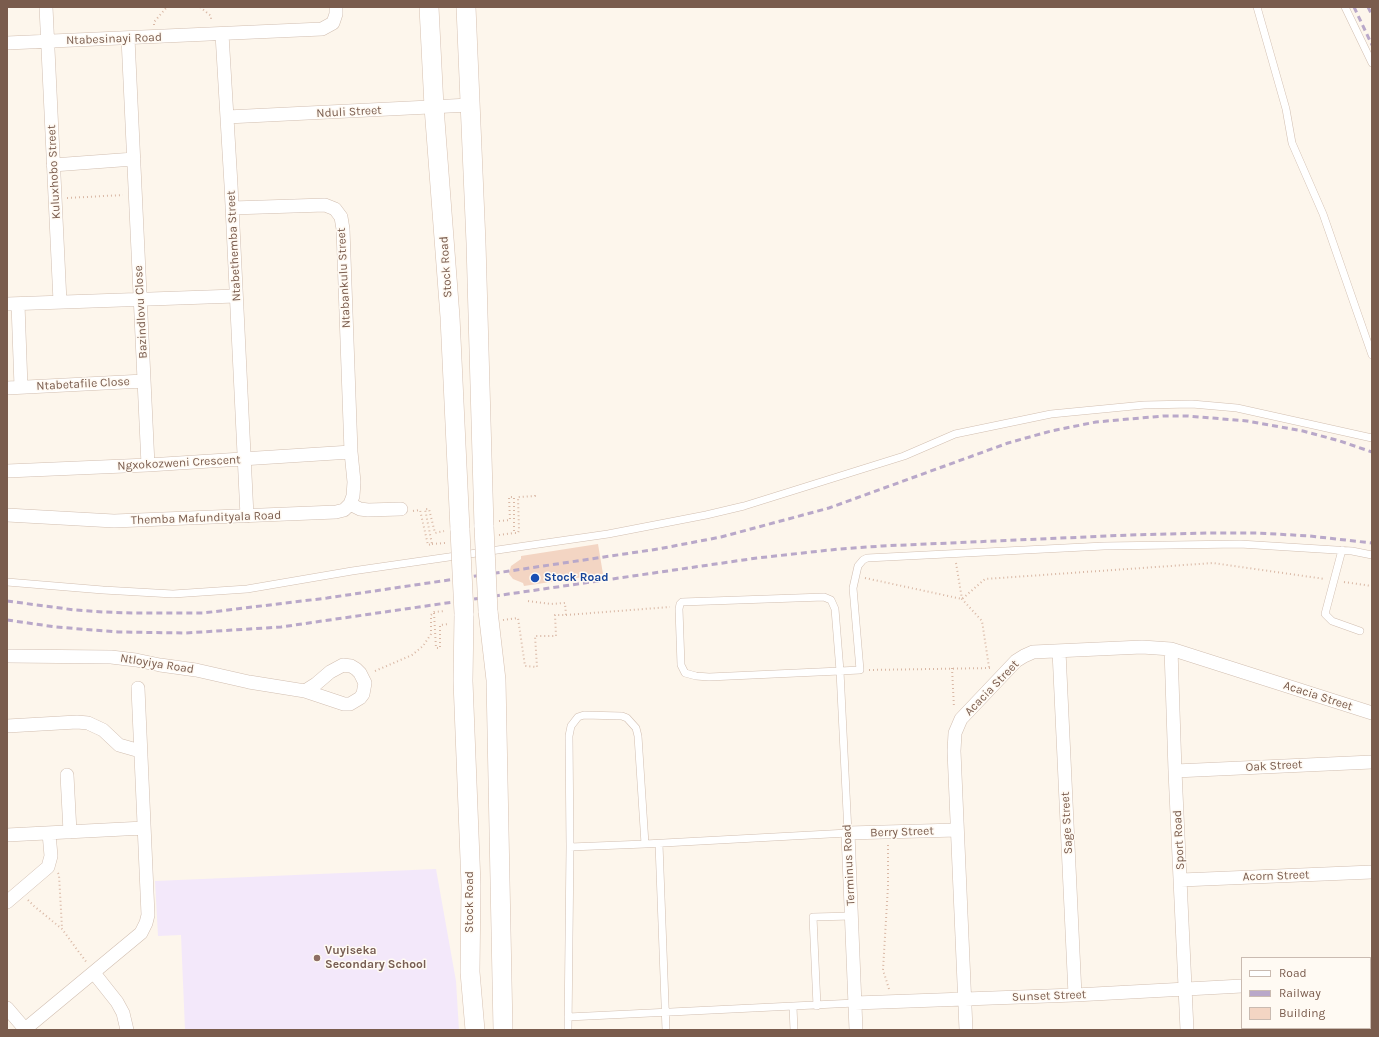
<!DOCTYPE html>
<style>
body{margin:0}
#map{position:relative;width:1379px;height:1037px;overflow:hidden;background:#fdf6ec;font-family:Karla,sans-serif}
canvas{display:block}
.frame{position:absolute;inset:0;border:8px solid #7a5c4d;pointer-events:none}
.legend{position:absolute;left:1241px;top:957px;width:130px;height:72px;box-sizing:border-box;background:#fffaf3;border:1px solid #cabbb1;margin:0;padding:5px 7px;list-style:none;font-size:12px;color:#7a5c4d}
.legend li{display:flex;align-items:center;gap:8px;height:20px}
.legend b{width:20px;border:1px solid #cabbb1}
</style>
<div id="map">
<canvas width="1379" height="1037"></canvas>
<div class="frame"></div>
<ul class="legend">
<li><b style="height:5px;background:#fff"></b>Road</li>
<li><b style="height:5px;background:#b9a8c9"></b>Railway</li>
<li><b style="height:11px;background:#f3d5c3"></b>Building</li>
</ul>
</div>
<script>
const context = document.querySelector('canvas').getContext('2d');
context.lineJoin = 'round';
function paint(path, color) { context.fillStyle = color; context.fill(path, 'evenodd'); }
const shape = rows => new Path2D(rows.map(r => 'M' + r).join(''));
function strokePath(path, color, width, dash) { context.strokeStyle = color; context.lineWidth = width; context.lineCap = dash ? 'butt' : 'round'; context.setLineDash(dash || []); context.stroke(path); }
function label(font, color, halo, rows, align = 'center') {
  context.font = font + ' Karla,sans-serif'; context.lineWidth = 3; context.setLineDash([]); context.textBaseline = 'middle'; context.strokeStyle = halo; context.fillStyle = color; for (const [text, x, y, turn = 0] of rows) {
    context.save(); context.translate(x, y); context.rotate((+turn || 0) * Math.PI / 180); context.textAlign = isNaN(turn) ? turn : align; if (halo) context.strokeText(text, 0, 0); context.fillText(text, 0, 0); context.restore();
  }
}
paint(shape([
 [436,869,456,981,459,1030,185,1030,181,935,158,936,155,881]
]), '#f3e8fa');
paint(shape([
 [598,544,603,574,524,586,523,583,513,579,509,574,511,566,521,559,521,556]
]), '#f3d5c3');
const lane = shape([
 [1257,7,1286,109,1292,143,1323,214,1372,355],
 [1345,7,1372,63],
 [1342,550,1325,614,1332,621,1360,631],
 [7,582,103,590,173,594,247,589,352,571,608,534,706,515,744,506,904,456,955,434,1051,414,1144,405,1192,404,1237,408,1372,438],
 [659,844,666,1030],
 [570,847,645,844,848,833,840,671,835,609,831,600,824,597,682,602,680,604,679,609,681,665,685,673,696,676,709,677,840,671,860,670,853,588,858,566,863,560,867,558,1104,546,1240,544,1352,551,1372,555],
 [817,1006,813,917,852,916],
 [793,1007,794,1030],
 [568,1017,855,1003],
 [568,1030,570,847,569,736,571,726,578,717,584,715,622,716,627,718,636,728,638,736,645,844]
]);
const street = shape([
 [46,7,60,302],
 [222,34,231,185,247,516],
 [128,38,148,465],
 [7,43,322,29,333,23,336,14,336,7],
 [227,117,470,105],
 [53,165,134,159],
 [7,304,236,296],
 [18,304,21,387],
 [7,388,144,381],
 [7,471,148,465,351,452],
 [350,504,360,509,368,510,401,509],
 [7,515,114,521,336,512,344,510,350,504,353,496,354,482,351,452,343,229,341,217,335,209,325,205,232,208],
 [1171,649,1175,771,1187,1030],
 [1059,651,1075,995],
 [7,656,111,657,136,660,160,665,196,670,249,682,305,691,344,704,350,704,360,698,363,694,365,683,360,673,356,669,351,666,343,665,330,672,316,684,305,691],
 [7,726,77,722,88,723,103,730,119,745,140,751],
 [1175,771,1372,762],
 [67,775,70,832],
 [7,835,144,828],
 [1181,880,1372,872],
 [7,902,48,867,51,856,49,833],
 [94,973,117,1002,123,1013,127,1030],
 [1370,980,1372,980],
 [855,1003,1075,995,1242,986],
 [7,1008,25,1029],
 [24,1030,141,933,146,923,148,915,138,688],
 [856,1030,848,833,957,830],
 [966,1030,954,751,955,733,961,719,1016,661,1024,656,1033,652,1142,647,1171,649,1372,713]
]);
const secondary = shape([
 [429,7,434,107,450,317,460,530],
 [466,7,476,243,484,527],
 [488,611,496,680,503,1030],
 [464,614,463,681,471,885,470,972,475,1030]
]);
strokePath(lane, '#d1beb0', 8);
strokePath(street, '#d1beb0', 14);
strokePath(secondary, '#d6c0b0', 20);
strokePath(shape([
 [200,7,211,16,211,21],
 [154,25,154,22,167,7],
 [67,198,123,195],
 [413,511,420,510,428,545,432,544,425,509,429,509,435,533,444,531],
 [499,521,510,520,509,497,514,497,514,533,518,533,519,530,518,497,535,496,535,493],
 [499,535,514,533],
 [432,544,445,543],
 [956,563,962,599,982,621,989,667],
 [865,578,962,599,985,579,1213,563,1325,579],
 [1344,582,1372,586],
 [434,613,436,648,440,648,440,625,449,624],
 [566,615,670,607],
 [503,620,518,618,525,666,537,667,535,636,556,636,555,615,566,615,565,603,551,604,528,601],
 [952,668,954,708],
 [869,670,992,668],
 [375,671,412,655,423,646,431,634,431,615,434,612,445,611],
 [888,845,888,886,883,970,889,989],
 [58,873,59,875,62,928],
 [28,900,34,906,62,929,87,963]
]), '#d9b8a5', 2, [1, 3]);
strokePath(lane, '#fff', 7);
strokePath(street, '#fff', 13);
strokePath(secondary, '#fff', 19);
strokePath(shape([
 [1354,7,1372,45],
 [1368,7,1372,15],
 [7,601,75,610,103,612,132,613,203,613,327,598,658,549,721,537,829,508,1008,443,1051,431,1096,422,1163,416,1188,416,1247,421,1303,431,1340,441,1372,452],
 [7,620,56,627,118,632,186,633,281,627,757,558,839,549,882,546,1130,535,1207,533,1258,533,1310,536,1372,543]
]), '#b9a8c9', 3, [6, 4]);
const secondaryBridge = shape([
 [484,527,488,611],
 [460,530,464,614]
]);
strokePath(secondaryBridge, '#d6c0b0', 20, []);
strokePath(secondaryBridge, '#fff', 19);
for (const [x, y, r, color] of [
 [535,578,5,"#1a4fb4"],
 [317,958,4,"#8d6e63"]
]) { const dot = new Path2D(); dot.arc(x, y, r, 0, 2 * Math.PI); context.fillStyle = color; context.fill(dot); strokePath(dot, '#fffaf3', 1.5); }
label('12px', '#7a5c4d', '#fffaf3', [
 ["Ntabesinayi Road",114,39,-2],
 ["Nduli Street",349,112,-3],
 ["Kuluxhobo Street",54,172,-93],
 ["Ntabethemba Street",234,246,-93],
 ["Stock Road",446,267,-94],
 ["Ntabankulu Street",344,278,-93],
 ["Bazindlovu Close",141,312,-93],
 ["Ntabetafile Close",83,384,-3],
 ["Ngxokozweni Crescent",179,463,-3],
 ["Themba Mafundityala Road",206,518,-2],
 ["Ntloyiya Road",157,664,9],
 ["Acacia Street",992,688,-46],
 ["Acacia Street",1318,696,18],
 ["Oak Street",1274,766,-3],
 ["Sage Street",1067,823,-93],
 ["Berry Street",902,832,-2],
 ["Sport Road",1179,840,-93],
 ["Terminus Road",849,865,-93],
 ["Acorn Street",1276,876,-2],
 ["Stock Road",470,902,-90],
 ["Sunset Street",1049,996,-2]
]);
label('bold 12px', '#164399', '#fffaf3', [
 ["Stock Road",544,578]
], 'left');
label('bold 12px', '#785e54', '#fffaf3', [
 ["Vuyiseka",325,951],
 ["Secondary School",325,965]
], 'left');
</script>
